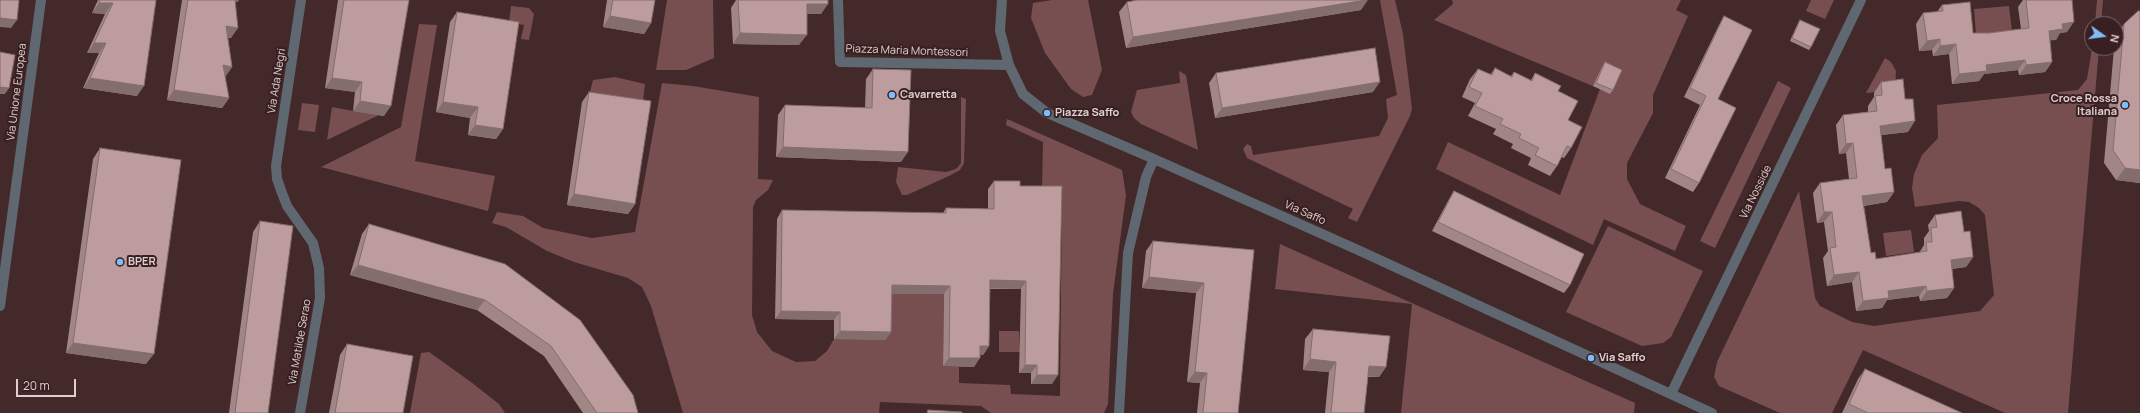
<!DOCTYPE html>
<style>
body{margin:0}
#map{position:relative;width:2140px;height:413px;overflow:hidden;background:#43292a;font-family:Manrope,sans-serif}
canvas{display:block}
.north{position:absolute;left:2084px;top:16px;width:40px;height:40px;box-sizing:border-box;background:#381f21;border:1px solid #7b6567;border-radius:50%;rotate:104deg;font-size:11px;font-weight:700;line-height:16px;text-align:center;color:#e0cfcf}
.north::after{content:'';display:block;margin:auto;width:14px;height:18px;background:#7ebdf9;clip-path:polygon(50% 0,100% 100%,50% 72%,0 100%)}
.scale{position:absolute;left:16px;top:379px;width:60px;height:18px;box-sizing:border-box;border:2px solid #e0cfcf;border-top:0;padding-left:5px;font-size:12px;line-height:14px;white-space:nowrap;color:#e0cfcf;-webkit-text-stroke:3px #381f21;paint-order:stroke}
</style>
<div id="map">
<canvas width="2140" height="413"></canvas>
<div class="north">N</div>
<div class="scale">20 m</div>
</div>
<script>
const context = document.querySelector('canvas').getContext('2d');
context.lineJoin = 'round';
function paint(path, color) { context.fillStyle = color; context.fill(path, 'evenodd'); }
const shape = rows => new Path2D(rows.map(r => 'M' + r).join(''));
function strokePath(path, color, width, dash) { context.strokeStyle = color; context.lineWidth = width; context.lineCap = dash ? 'butt' : 'round'; context.setLineDash(dash || []); context.stroke(path); }
function label(font, color, halo, rows, align = 'center') {
  context.font = font + ' Manrope,sans-serif'; context.lineWidth = 4; context.setLineDash([]); context.textBaseline = 'middle'; context.strokeStyle = halo; context.fillStyle = color; for (const [text, x, y, turn = 0] of rows) {
    context.save(); context.translate(x, y); context.rotate((+turn || 0) * Math.PI / 180); context.textAlign = isNaN(turn) ? turn : align; if (halo) context.strokeText(text, 0, 0); context.fillText(text, 0, 0); context.restore();
  }
}
paint(shape([
 [667,0,713,0,714,58,686,70,656,70],
 [1052,0,1088,0,1102,70,1092,95,1083,97,1071,89,1045,53,1031,18,1033,3],
 [1380,0,1395,0,1403,34,1412,109,1410,116,1357,222,1348,218,1353,209,1247,158,1243,149,1247,144,1251,146,1253,155,1379,136,1388,118,1386,99,1397,95],
 [1452,0,1681,0,1676,10,1688,16,1653,95,1653,113,1627,163,1627,179,1640,204,1686,226,1675,251,1604,219,1593,245,1436,169,1448,142,1560,195,1600,89,1434,20,1453,4],
 [1811,0,1834,0,1825,19,1806,11],
 [2097,0,2103,0,2101,24,2095,24],
 [511,6,529,8,534,14,529,40,521,39,524,25,509,22],
 [2009,6,2012,31,1976,35,1974,9],
 [419,24,437,25,415,161,495,176,488,211,321,167,401,127],
 [2092,48,2099,48,2068,413,2005,413,1863,350,1832,413,1780,413,1719,386,1714,377,1717,362,1799,191,1815,298,1820,306,1852,322,1874,326,1980,311,1994,295,1985,215,1979,208,1969,202,1959,201,1915,207,1912,188,1914,174,1922,155,1938,138,1937,105,2078,90,2087,79],
 [1885,58,1891,62,1896,71,1895,90,1866,93],
 [1179,71,1186,75,1198,150,1141,124,1134,118,1131,112,1137,90,1180,83],
 [615,77,645,84,643,101,590,92,593,80],
 [1778,81,1791,88,1715,248,1700,241],
 [662,83,693,86,759,97,758,179,773,180,768,190,756,200,753,207,752,315,757,332,772,351,796,362,815,361,827,351,834,339,885,340,878,293,943,294,944,290,943,366,959,367,959,383,1010,385,1011,394,1060,396,1062,191,1042,189,1043,142,1006,125,1007,119,1122,170,1126,195,1113,294,1108,404,1104,413,991,413,981,406,880,402,879,413,683,413,651,306,642,287,628,278,574,262,547,251,506,227,492,223,497,212,523,216,543,228,592,238,635,232],
 [961,97,966,99,964,163,960,170,951,175,907,195,902,195,896,182,898,167,946,172,956,169,961,163],
 [302,103,319,105,315,132,298,130],
 [332,107,353,111,379,115,327,140],
 [1608,226,1703,271,1671,337,1663,343,1642,346,1566,312],
 [1911,230,1914,252,1886,256,1883,233],
 [1280,244,1635,403,1634,413,1401,413,1412,304,1275,289],
 [999,331,1019,331,1020,352,999,352],
 [429,352,471,382,499,404,505,413,410,413,421,353]
]), '#774f51');
strokePath(shape([
 [838,0,840,62,1009,65],
 [1002,0,1000,31,1009,65,1023,94,1047,113,1154,159,1358,250,1712,413],
 [0,306,41,0],
 [1671,394,1861,0],
 [300,413,320,298,319,268,313,243,287,206,282,193,277,179,276,166,301,0],
 [1119,413,1128,253,1146,177,1154,159]
]), '#5f6870', 10);
paint(shape([
 [98,0,156,0,137,96,83,88,99,53,87,53,105,14,92,13],
 [182,0,239,0,237,2,235,1,231,38,228,38,232,67,225,77,229,98,222,108,167,100],
 [338,0,409,0,384,116,353,111,355,92,325,88],
 [607,0,655,0,651,23,644,34,603,27],
 [736,0,828,0,821,14,807,14,799,45,733,44,731,8],
 [2023,0,2072,0,2067,32,2060,33,2056,40,2050,40,2052,62,2045,72,2019,75,2018,70,1984,74,1979,81,1952,84,1949,54,1933,56,1932,50,1919,51,1916,24,1923,13,1937,12,1942,5,1973,33,1989,33,2021,29,2018,7],
 [1127,2,1361,10,1126,48,1119,12],
 [457,12,503,129,496,139,468,135,470,118,436,112,450,22],
 [1724,16,1718,99,1699,183,1693,192,1665,178,1700,105,1684,97,1719,25],
 [1800,20,1811,47,1809,50,1790,41,1798,23],
 [2124,24,2140,183,2116,180,2104,163,2114,48,2116,48,2116,36],
 [1605,62,1613,90,1610,94,1593,86,1603,65],
 [1495,68,1511,76,1514,72,1531,80,1535,73,1558,91,1568,120,1571,148,1564,158,1561,157,1557,166,1550,176,1528,165,1531,158,1511,148,1513,144,1493,134,1496,129,1468,116,1475,103,1462,97,1470,79,1478,69,1490,75],
 [873,69,901,162,776,157,778,115,785,105,865,108,866,79],
 [1216,73,1373,92,1215,118,1209,83],
 [1881,82,1908,132,1881,135,1885,169,1894,192,1887,202,1864,206,1871,253,1876,259,1919,253,1924,245,1924,238,1929,231,1928,225,1935,215,1964,232,1973,257,1966,267,1952,269,1954,288,1947,298,1920,301,1919,296,1887,300,1882,308,1856,311,1852,282,1827,286,1823,258,1828,251,1824,222,1817,223,1813,193,1820,183,1849,179,1846,153,1839,154,1836,125,1843,115,1868,112,1868,106,1874,97,1874,93],
 [589,92,635,204,628,214,567,205,582,102],
 [100,148,146,364,66,353,93,159],
 [994,181,1020,186,1052,384,1031,384,1031,373,1019,373,1021,289,990,289,989,346,983,355,980,355,974,367,943,366,944,294,892,294,891,332,885,340,834,339,834,320,775,319,777,219,782,210,943,213,946,208,988,209,988,189],
 [1454,191,1570,285,1564,293,1432,231,1449,199],
 [260,221,268,413,229,413,253,232],
 [369,224,505,264,638,413,583,413,544,356,477,310,350,275,362,234],
 [1153,241,1254,250,1238,413,1197,413,1200,383,1187,382,1196,293,1142,288,1146,251],
 [1313,329,1386,367,1379,377,1368,377,1364,413,1325,413,1329,372,1303,370,1305,339],
 [347,344,403,413,329,413,340,355],
 [1865,369,1962,413,1842,413,1858,379]
]), '#a28686');
paint(shape([
 [231,0,239,0,237,2],
 [1368,0,1361,10,1126,48,1133,37],
 [99,3,113,3,105,14,92,13],
 [807,4,828,4,821,14,800,14],
 [610,16,651,23,644,34,603,27],
 [0,18,17,20,11,28,0,27],
 [2074,22,2067,32,2060,33,2056,40,2041,41,2049,31,2062,24],
 [226,26,238,28,231,38,219,36],
 [740,33,807,35,799,45,733,44],
 [1940,39,1932,50,1919,51,1927,41],
 [94,43,106,43,99,53,87,53],
 [1956,44,1949,54,1933,56,1940,46],
 [2025,60,2018,70,1984,74,1979,81,1952,84,1959,74,1986,65],
 [2052,62,2045,72,2019,75,2026,65],
 [223,65,232,67,225,77],
 [90,78,144,86,137,96,83,88],
 [332,78,362,82,355,92,325,88],
 [1380,82,1373,92,1215,118,1222,108],
 [0,87,9,88,5,94,0,94],
 [174,90,229,98,222,108,167,100],
 [360,101,391,106,384,116,353,111],
 [443,102,478,107,470,118,436,112],
 [1915,121,1908,132,1873,136,1880,126],
 [475,125,503,129,496,139,468,135],
 [1853,143,1846,153,1839,154,1846,144],
 [783,147,908,152,901,162,776,157],
 [2125,168,2140,170,2140,183,2116,180],
 [1894,192,1887,202,1855,207,1862,196],
 [574,194,635,204,628,214,567,205],
 [1824,212,1832,212,1824,222,1817,223],
 [1973,257,1966,267,1943,270,1951,260],
 [358,265,485,300,477,310,350,275],
 [1859,272,1852,282,1827,286,1834,275],
 [1149,277,1204,283,1196,293,1142,288],
 [990,280,1026,281,1021,289,984,288],
 [892,285,950,286,944,294,886,294],
 [1926,286,1919,296,1887,300,1882,308,1856,311,1863,301,1888,291],
 [1954,288,1947,298,1920,301,1927,291],
 [781,311,840,312,834,320,775,319],
 [840,331,891,332,885,340,834,339],
 [73,343,154,354,146,364,66,353],
 [980,346,989,346,983,355,974,355],
 [949,358,980,358,974,367,943,366],
 [1310,359,1336,362,1329,372,1303,370],
 [1025,365,1037,365,1031,373,1019,373],
 [1369,366,1386,367,1379,377,1362,376],
 [1195,372,1207,373,1200,383,1187,382],
 [1037,375,1058,375,1052,384,1031,384]
]), '#846d6d');
const building = shape([
 [0,0,19,0,17,20,0,18,0,0],
 [100,0,156,0,144,86,90,78,106,43,94,43,113,3,99,3,100,0],
 [188,0,235,0,238,28,226,26,232,67,223,65,229,98,174,90,188,0],
 [344,0,409,0,391,106,360,101,362,82,332,78,344,0],
 [613,0,655,0,651,23,610,16,613,0],
 [738,0,828,0,828,4,807,4,807,35,740,33,738,0],
 [1137,0,1367,0,1133,37,1127,2,1137,0],
 [2026,0,2072,0,2074,22,2062,24,2063,29,2049,31,2052,62,2026,65,2025,60,1986,65,1987,71,1959,74,1956,44,1940,46,1940,39,1927,41,1923,13,1943,11,1942,5,1970,2,1973,33,1989,33,2029,28,2026,0],
 [2138,11,2140,11,2140,170,2125,168,2113,150,2124,24,2138,11],
 [457,12,519,22,503,129,475,125,478,107,443,102,457,12],
 [1724,16,1752,30,1718,99,1736,108,1699,183,1671,169,1706,96,1690,88,1724,16],
 [1800,20,1820,29,1811,47,1792,38,1800,20],
 [1375,48,1380,82,1222,108,1216,73,1375,48],
 [0,52,15,55,9,88,0,87,0,52],
 [1605,62,1622,70,1613,90,1596,83,1605,62],
 [1495,68,1512,77,1514,72,1532,81,1535,73,1561,86,1558,91,1578,101,1568,120,1582,127,1571,148,1567,146,1557,166,1535,155,1539,148,1519,138,1521,134,1500,124,1503,119,1475,106,1482,93,1469,87,1478,69,1492,75,1495,68],
 [873,69,911,70,908,152,783,147,785,105,872,108,873,69],
 [1903,79,1905,99,1913,99,1915,121,1880,126,1885,169,1891,168,1894,192,1862,196,1871,253,1875,252,1876,259,1927,251,1926,242,1932,242,1931,228,1937,227,1935,215,1961,211,1964,232,1970,231,1973,257,1951,260,1954,288,1927,291,1926,286,1888,291,1889,298,1863,301,1859,272,1834,275,1830,248,1836,247,1832,212,1824,212,1820,183,1857,178,1853,143,1846,144,1843,115,1877,111,1875,96,1882,95,1881,82,1903,79],
 [589,92,651,101,635,204,574,194,589,92],
 [100,148,181,160,154,354,73,343,100,148],
 [994,181,1020,181,1020,186,1062,186,1058,375,1037,375,1037,365,1025,365,1026,281,990,280,989,346,980,346,980,358,949,358,950,286,892,285,891,332,840,331,840,312,781,311,782,210,946,213,946,208,994,209,994,181],
 [1454,191,1584,254,1570,285,1438,222,1454,191],
 [260,221,293,226,268,413,235,413,260,221],
 [369,224,505,264,580,320,633,395,638,413,597,413,551,346,485,300,358,265,369,224],
 [1153,241,1254,250,1238,413,1203,413,1207,373,1195,372,1204,283,1149,277,1153,241],
 [1313,329,1390,336,1386,367,1369,366,1364,413,1331,413,1336,362,1310,359,1313,329],
 [347,344,413,356,403,413,335,413,347,344],
 [1865,369,1962,413,1868,413,1849,404,1865,369],
 [928,410,962,412,962,413,927,413,928,410]
]);
paint(building, '#bc9c9c');
strokePath(building, '#846d6d', 1);
for (const [x, y, r, color] of [
 [892,95,4,"#7ebdf9"],
 [2125,105,4,"#7ebdf9"],
 [1047,113,4,"#7ebdf9"],
 [120,262,4,"#7ebdf9"],
 [1591,358,4,"#7ebdf9"]
]) { const dot = new Path2D(); dot.arc(x, y, r, 0, 2 * Math.PI); context.fillStyle = color; context.fill(dot); strokePath(dot, '#381f21', 1.5); }
label('11px', '#e0cfcf', '#381f21', [
 ["Piazza Maria Montessori",907,51,2],
 ["Via Ada Negri",277,81,-81],
 ["Via Unione Europea",17,92,-83],
 ["Via Nosside",1756,192,-64],
 ["Via Saffo",1305,213,24],
 ["Via Matilde Serao",300,342,-80]
]);
label('bold 11px', '#e0cfcf', '#381f21', [
 ["Cavarretta",900,95],
 ["Croce Rossa",2117,99,"right"],
 ["Italiana",2117,112,"right"],
 ["Piazza Saffo",1055,113],
 ["BPER",128,262],
 ["Via Saffo",1599,358]
], 'left');
</script>
